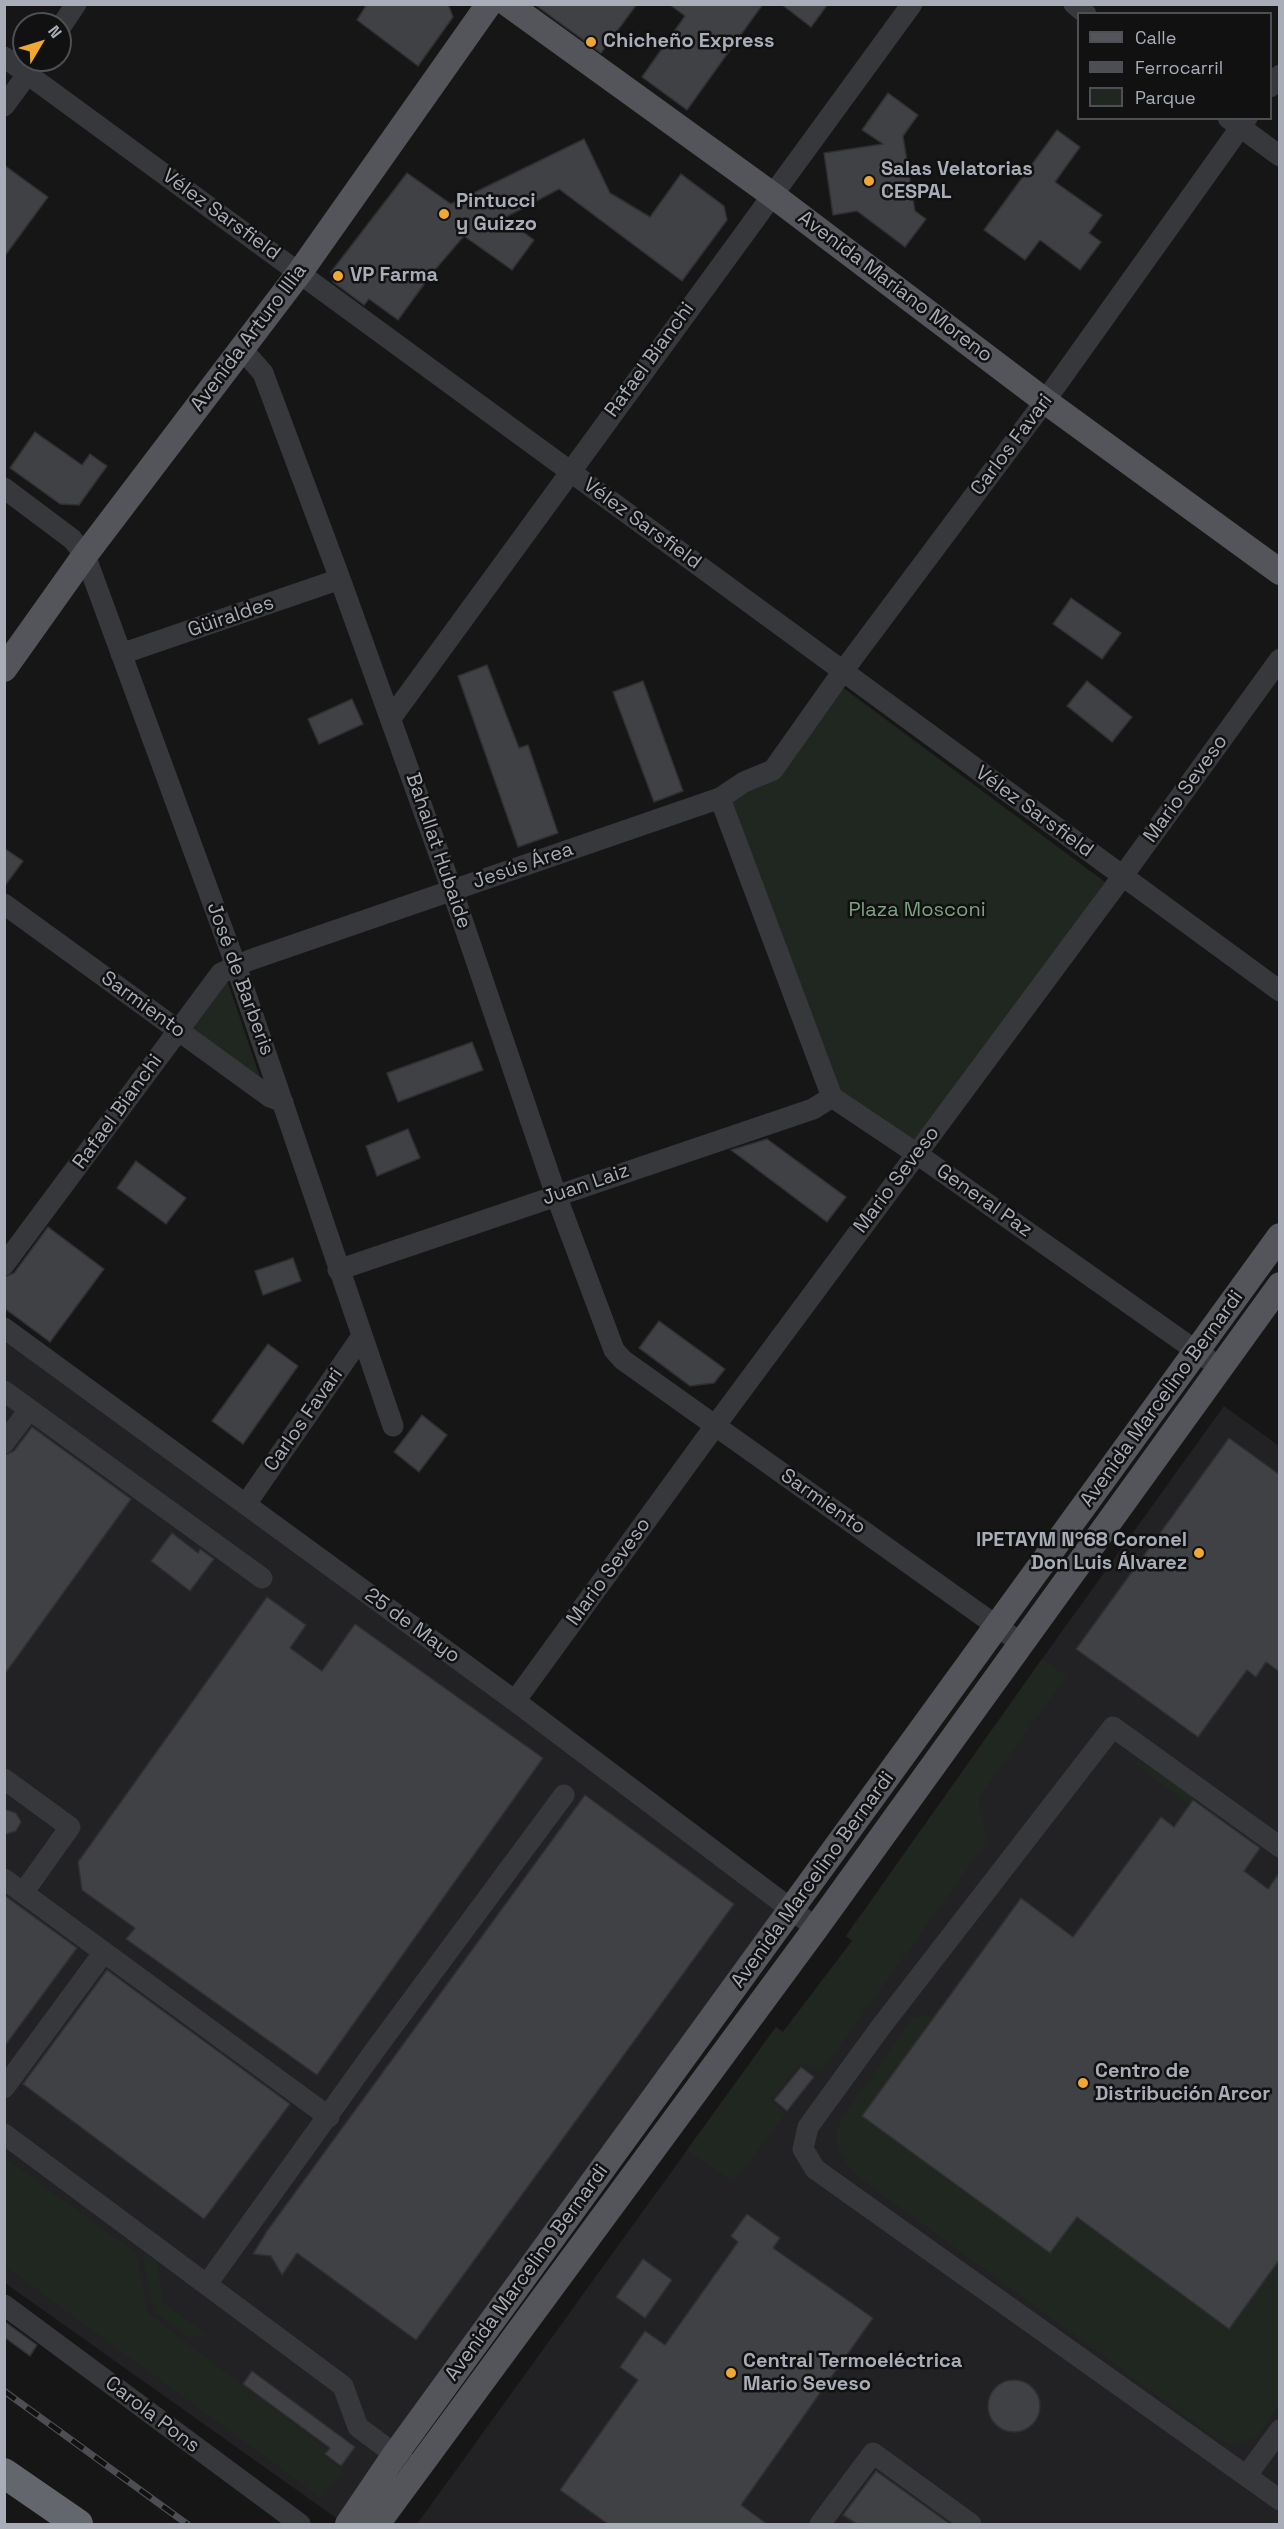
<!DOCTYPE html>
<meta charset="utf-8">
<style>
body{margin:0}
#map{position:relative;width:1284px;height:2529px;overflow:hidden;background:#161617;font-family:"Space Grotesk",sans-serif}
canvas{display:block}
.frame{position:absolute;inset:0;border:6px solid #a8adb7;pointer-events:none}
.legend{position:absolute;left:1077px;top:12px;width:195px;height:108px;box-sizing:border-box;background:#111112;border:2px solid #4d4f54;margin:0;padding:8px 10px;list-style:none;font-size:18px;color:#a8adb7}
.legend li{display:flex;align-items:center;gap:12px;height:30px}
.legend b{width:30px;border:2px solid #4d4f54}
.north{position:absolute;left:12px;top:12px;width:60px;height:60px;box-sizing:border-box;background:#111112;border:2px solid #4d4f54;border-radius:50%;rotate:52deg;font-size:16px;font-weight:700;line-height:24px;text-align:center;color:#a8adb7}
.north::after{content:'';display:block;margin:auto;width:21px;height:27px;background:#f0a835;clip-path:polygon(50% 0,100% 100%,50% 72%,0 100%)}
</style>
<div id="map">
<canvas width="1284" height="2529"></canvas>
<div class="frame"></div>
<ul class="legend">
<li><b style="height:8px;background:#53555b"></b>Calle</li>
<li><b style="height:8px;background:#4c4e53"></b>Ferrocarril</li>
<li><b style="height:16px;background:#202720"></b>Parque</li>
</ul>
<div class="north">N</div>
</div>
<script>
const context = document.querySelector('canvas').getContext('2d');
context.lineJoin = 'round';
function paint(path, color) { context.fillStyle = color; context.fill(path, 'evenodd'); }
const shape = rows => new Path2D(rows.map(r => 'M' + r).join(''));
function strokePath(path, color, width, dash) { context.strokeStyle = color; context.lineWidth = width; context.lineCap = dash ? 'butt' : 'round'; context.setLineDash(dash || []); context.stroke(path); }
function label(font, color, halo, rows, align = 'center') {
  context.font = font + ' "Space Grotesk",sans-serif'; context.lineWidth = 5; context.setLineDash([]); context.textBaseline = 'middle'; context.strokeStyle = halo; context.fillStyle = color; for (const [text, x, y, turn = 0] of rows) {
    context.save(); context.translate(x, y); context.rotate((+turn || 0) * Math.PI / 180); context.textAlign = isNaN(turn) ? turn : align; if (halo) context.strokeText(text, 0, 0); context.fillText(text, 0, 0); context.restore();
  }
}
paint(shape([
 [5,1339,790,1913,339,2520,5,2283],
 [1224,1406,1279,1446,1279,2524,417,2524,776,2027,783,2032,852,1941,846,1936,1042,1659]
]), '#222224');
paint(shape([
 [842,687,1105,882,917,1145,837,1092,731,797],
 [226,977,262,1083,184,1028],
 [1042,1659,1067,1676,978,1798,987,1841,822,2070,799,2065,771,2100,785,2114,734,2181,687,2150,776,2027,783,2032,852,1941,846,1936],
 [1139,1757,1195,1798,1190,1805,1135,1764],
 [926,2016,934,2017,862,2116,974,2199,1001,2161,986,2206,1050,2253,1077,2217,1228,2329,1279,2259,1279,2404,1255,2438,1236,2445,1227,2443,1213,2436,856,2175,847,2164,839,2150,836,2135,840,2121,913,2018],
 [5,2158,136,2253,148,2314,327,2449,323,2456,343,2470,323,2499,5,2266],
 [142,2252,157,2262,163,2303,207,2334,191,2339,153,2311]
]), '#202720');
const building = shape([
 [367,4,448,4,453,17,418,66,357,20,367,4],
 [534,4,637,4,601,53,534,4],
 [669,4,763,4,687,110,642,77,685,16,669,4],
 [781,4,828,4,811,27,781,4],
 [888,93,918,115,903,136,915,211,926,219,905,247,857,211,833,215,824,153,883,144,862,130,888,93],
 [1057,130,1080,147,1055,182,1102,215,1089,233,1101,242,1080,270,1040,240,1025,260,984,230,1057,130],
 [584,139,610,193,650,217,681,174,724,206,727,220,682,281,559,189,504,218,534,240,512,270,464,236,433,272,398,320,369,299,364,305,333,282,331,272,407,173,451,204,584,139],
 [4,165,48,197,4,257,4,165],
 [35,432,82,465,90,454,107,466,79,505,60,504,10,468,35,432],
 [1071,598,1121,633,1102,659,1053,624,1071,598],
 [487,665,519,748,528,745,558,833,518,847,458,676,487,665],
 [643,681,683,791,654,802,613,692,643,681],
 [1087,681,1132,717,1112,742,1067,706,1087,681],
 [352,699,363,724,319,744,308,719,352,699],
 [4,848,23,861,4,887,4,848],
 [472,1042,483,1070,398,1102,387,1073,472,1042],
 [408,1129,420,1158,377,1176,366,1146,408,1129],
 [767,1139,846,1197,827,1222,731,1150,767,1139],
 [136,1161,186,1198,166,1224,117,1188,136,1161],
 [48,1227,104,1269,50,1342,4,1308,4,1277,14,1273,48,1227],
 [293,1258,301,1281,263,1295,255,1271,293,1258],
 [659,1321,725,1369,714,1383,690,1386,639,1348,659,1321],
 [268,1344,298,1366,243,1444,212,1421,268,1344],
 [422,1415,447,1435,419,1472,394,1452,422,1415],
 [32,1427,131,1499,4,1675,4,1455,14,1451,32,1427],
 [1229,1438,1280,1475,1280,1672,1266,1662,1256,1677,1247,1670,1198,1737,1076,1649,1229,1438],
 [172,1533,198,1553,200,1549,214,1559,190,1591,151,1561,172,1533],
 [267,1597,306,1625,290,1648,322,1671,355,1624,543,1758,317,2075,126,1939,135,1928,82,1890,78,1862,267,1597],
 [585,1795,734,1904,416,2340,297,2253,282,2275,271,2256,253,2254,267,2231,585,1795],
 [1193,1800,1260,1848,1244,1871,1268,1889,1280,1872,1280,2259,1229,2329,1077,2217,1050,2253,862,2116,1021,1898,1073,1937,1161,1817,1174,1827,1193,1800],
 [4,1809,16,1813,21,1822,16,1831,4,1835,4,1809],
 [4,1895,77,1948,4,2047,4,1895],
 [107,1970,290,2104,204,2219,23,2084,107,1970],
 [801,2067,814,2077,787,2111,774,2100,801,2067],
 [747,2214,780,2238,773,2248,873,2318,741,2505,767,2524,608,2524,560,2490,638,2380,620,2367,645,2331,665,2345,738,2242,731,2236,747,2214],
 [643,2259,672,2280,645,2318,616,2297,643,2259],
 [4,2321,37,2345,30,2356,4,2337,4,2321],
 [252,2371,355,2447,341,2466,325,2454,330,2448,243,2384,252,2371],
 '988 2406a26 26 0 1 1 52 0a26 26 0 1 1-52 0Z',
 [876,2471,950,2524,857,2524,843,2515,876,2471]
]);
paint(building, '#404144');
strokePath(building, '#303033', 1.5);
strokePath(shape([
 [1074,4,1086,14],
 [60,28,76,4],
 [4,57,1280,991],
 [1270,87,1280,75],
 [4,106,38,60],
 [1228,118,1280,156],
 [241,348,263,373,340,579,452,890,556,1195,614,1350,623,1360,1022,1644],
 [4,488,72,539,85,555,236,966,393,1426],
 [121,654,340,579],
 [391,718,912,4],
 [720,798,832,1097,917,1154,1219,1367],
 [4,904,270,1097,283,1102],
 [4,1265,221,973,250,960,720,798,744,782,773,770,843,671,1045,401,1247,118],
 [338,1270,813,1109,832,1097],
 [4,1328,515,1701,816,1928],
 [4,1391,262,1578],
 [4,1443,29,1410],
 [246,1504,362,1336],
 [515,1701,715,1426,1122,877,1280,659],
 [4,1779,70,1827,23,1893],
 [1280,1847,1113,1727,880,2028,808,2127,803,2149,815,2169,1280,2500],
 [4,1879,329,2117],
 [4,2088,104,1952],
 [4,2134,343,2386,358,2427,416,2470],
 [207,2284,375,2050,564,1795],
 [4,2305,300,2524],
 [1247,2475,1280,2430],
 [820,2524,873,2453,971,2524]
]), '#37383c', 21);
strokePath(shape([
 [508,4,771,194,1045,401,1280,572],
 [4,669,85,555,300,272,489,4],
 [348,2524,394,2456,1280,1236],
 [377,2524,816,1928,1280,1285]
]), '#53555b', 26);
strokePath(shape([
 [4,2473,78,2524]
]), '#63666d', 30);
const rail = shape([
 [4,2391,187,2524]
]);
strokePath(rail, '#4c4e53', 7);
strokePath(rail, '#111112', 4.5, [14]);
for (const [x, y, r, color] of [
 [591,42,6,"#f0a835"],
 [869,181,6,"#f0a835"],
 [444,214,6,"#f0a835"],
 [338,276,6,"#f0a835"],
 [1199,1553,6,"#f0a835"],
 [1083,2083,6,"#f0a835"],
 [731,2373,6,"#f0a835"]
]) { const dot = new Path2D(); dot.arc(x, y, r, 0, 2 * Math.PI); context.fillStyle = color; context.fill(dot); strokePath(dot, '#111112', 2); }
label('bold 20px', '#a8adb7', '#111112', [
 ["Chicheño Express",603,42],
 ["Salas Velatorias",881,170],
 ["CESPAL",881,193],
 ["Pintucci",456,202],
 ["y Guizzo",456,225],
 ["VP Farma",350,276],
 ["IPETAYM Nº68 Coronel",1187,1541,"right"],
 ["Don Luis Álvarez",1187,1564,"right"],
 ["Centro de",1095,2072],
 ["Distribución Arcor",1095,2095],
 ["Central Termoeléctrica",743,2362],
 ["Mario Seveso",743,2385]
], 'left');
label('20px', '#a8adb7', '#111112', [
 ["Vélez Sarsfield",221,215,36],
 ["Avenida Mariano Moreno",895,287,37],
 ["Avenida Arturo Illia",249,338,-53],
 ["Rafael Bianchi",650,360,-54],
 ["Carlos Favari",1012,445,-53],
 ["Vélez Sarsfield",642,524,36],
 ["Güiraldes",231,617,-19],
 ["Mario Seveso",1186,789,-54],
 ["Vélez Sarsfield",1034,812,36],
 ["Bahallat Hubaide",438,851,71],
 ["Jesús Área",523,866,-19],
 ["José de Barberis",240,979,70],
 ["Sarmiento",143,1005,36],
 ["Rafael Bianchi",118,1112,-54],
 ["Mario Seveso",897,1180,-53],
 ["Juan Laiz",586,1185,-19],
 ["General Paz",984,1201,35],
 ["Avenida Marcelino Bernardi",1162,1399,-54],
 ["Carlos Favari",304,1420,-55],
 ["Sarmiento",823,1502,35],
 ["Mario Seveso",609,1572,-54],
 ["25 de Mayo",412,1626,36],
 ["Avenida Marcelino Bernardi",813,1880,-54],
 ["Avenida Marcelino Bernardi",527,2273,-54],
 ["Carola Pons",152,2415,37]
]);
label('20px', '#7fa27f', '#111112', [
 ["Plaza Mosconi",917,911]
]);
</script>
